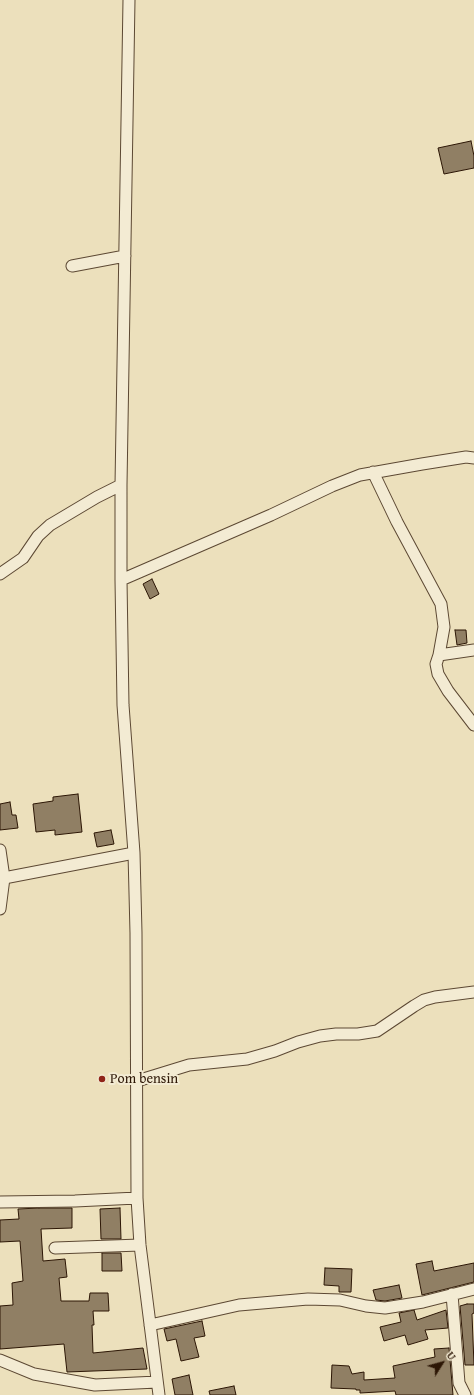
<!DOCTYPE html>
<style>
body{margin:0}
#map{position:relative;width:474px;height:1395px;overflow:hidden;background:#ece0bc;font-family:"Gentium Book Plus",serif}
canvas{display:block}
.north{position:absolute;left:422px;top:1343px;width:40px;height:40px;-webkit-text-stroke:3px #f3ebd3;paint-order:stroke;rotate:53deg;font-size:11px;font-weight:700;line-height:16px;text-align:center;color:#2c1605}
.north::after{content:'';display:block;margin:auto;width:14px;height:18px;background:#2c1605;clip-path:polygon(50% 0,100% 100%,50% 72%,0 100%)}
</style>
<div id="map">
<canvas width="474" height="1395"></canvas>
<div class="north">U</div>
</div>
<script>
const context = document.querySelector('canvas').getContext('2d');
context.lineJoin = 'round';
function paint(path, color) { context.fillStyle = color; context.fill(path, 'evenodd'); }
const shape = rows => new Path2D(rows.map(r => 'M' + r).join(''));
function strokePath(path, color, width, dash) { context.strokeStyle = color; context.lineWidth = width; context.lineCap = dash ? 'butt' : 'round'; context.setLineDash(dash || []); context.stroke(path); }
function label(font, color, halo, rows, align = 'center') {
  context.font = font + ' "Gentium Book Plus",serif'; context.lineWidth = 4; context.setLineDash([]); context.textBaseline = 'middle'; context.strokeStyle = halo; context.fillStyle = color; for (const [text, x, y, turn = 0] of rows) {
    context.save(); context.translate(x, y); context.rotate((+turn || 0) * Math.PI / 180); context.textAlign = isNaN(turn) ? turn : align; if (halo) context.strokeText(text, 0, 0); context.fillText(text, 0, 0); context.restore();
  }
}
const building = shape([
 [471,141,474,156,474,168,444,174,438,148,471,141],
 [152,579,159,594,150,599,143,584,152,579],
 [455,630,466,630,467,643,457,645,455,630],
 [78,794,82,832,55,835,55,830,36,832,33,804,53,801,53,797,78,794],
 [10,802,12,815,16,815,18,828,0,830,0,804,10,802],
 [111,830,114,844,97,847,94,833,111,830],
 [39,1208,72,1208,72,1228,41,1229,43,1261,65,1259,67,1277,59,1278,61,1301,89,1301,90,1293,108,1293,109,1311,93,1311,94,1325,92,1325,93,1353,143,1348,147,1369,67,1372,64,1344,0,1349,0,1306,13,1305,12,1283,23,1281,20,1241,0,1242,0,1220,19,1219,18,1209,39,1208],
 [120,1208,121,1239,101,1239,100,1209,120,1208],
 [102,1253,121,1253,122,1271,102,1271,102,1253],
 [432,1261,434,1271,474,1263,474,1282,422,1295,416,1264,432,1261],
 [325,1268,352,1269,351,1292,339,1292,339,1286,324,1285,325,1268],
 [399,1285,402,1298,385,1301,376,1300,373,1290,399,1285],
 [467,1304,474,1304,474,1313,472,1314,474,1365,465,1365,460,1306,467,1304],
 [414,1310,417,1320,446,1310,448,1328,425,1330,428,1339,408,1345,405,1335,384,1341,380,1327,401,1322,399,1313,414,1310],
 [202,1321,205,1336,194,1338,199,1357,181,1361,176,1339,167,1341,164,1329,202,1321],
 [449,1348,453,1395,396,1395,395,1391,360,1393,360,1390,356,1390,356,1389,331,1388,332,1365,349,1366,352,1374,364,1372,364,1380,395,1378,393,1366,435,1357,434,1349,449,1348],
 [189,1375,193,1395,175,1395,172,1379,189,1375],
 [234,1386,236,1395,210,1395,209,1391,234,1386]
]);
paint(building, '#907f64');
strokePath(building, '#2c1605', 1);
const minor = shape([
 [129,0,121,485,121,580,123,705,134,853,136,933,137,1198,140,1245,159,1395],
 [72,266,125,256],
 [373,472,397,522,441,604,444,627,439,655,436,664,438,674,448,691,474,725],
 [0,574,23,558,38,536,50,525,97,497,121,485],
 [121,580,271,515,332,486,360,475,422,464,466,457,474,458],
 [439,655,474,650],
 [0,850,4,878],
 [0,909,4,878,134,853],
 [137,1081,189,1065,247,1059,275,1051,298,1042,320,1036,336,1034,358,1034,377,1031,414,1006,424,1000,435,997,474,992],
 [0,1202,75,1201,137,1198],
 [55,1248,140,1245],
 [452,1294,459,1383,465,1395],
 [150,1325,239,1305,308,1299,340,1300,366,1306,385,1308,423,1302,474,1289],
 [0,1360,34,1374,95,1385,157,1382]
]);
strokePath(minor, '#5c4833', 13);
strokePath(minor, '#f3ebd3', 11);
for (const [x, y, r, color] of [
 [102,1079,4,"#8f2418"]
]) { const dot = new Path2D(); dot.arc(x, y, r, 0, 2 * Math.PI); context.fillStyle = color; context.fill(dot); strokePath(dot, '#f3ebd3', 1.5); }
label('14px', '#2c1605', '#f3ebd3', [
 ["Pom bensin",110,1079]
], 'left');
</script>
